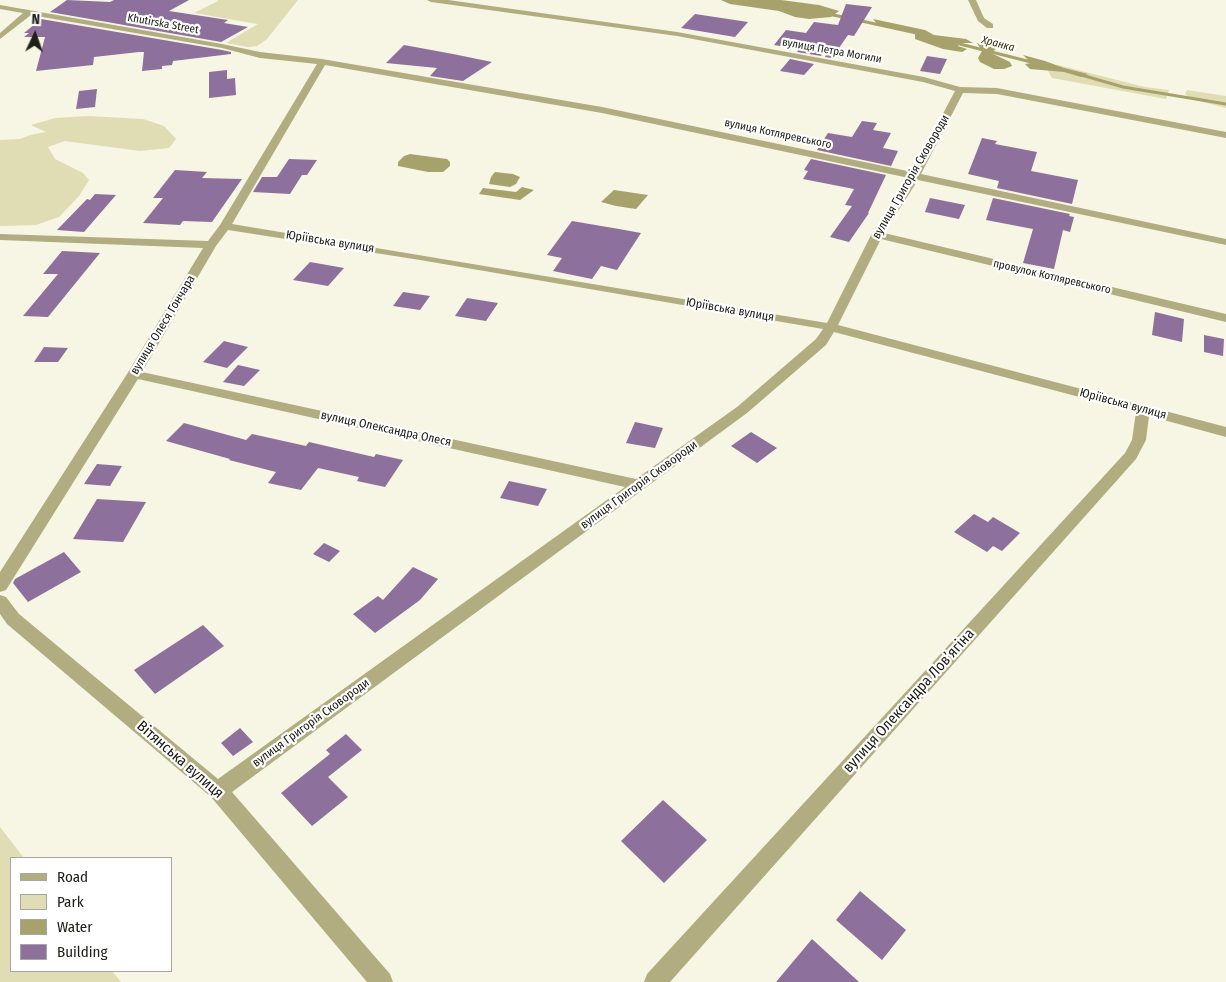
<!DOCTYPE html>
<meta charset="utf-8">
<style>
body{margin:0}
#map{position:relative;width:1226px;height:982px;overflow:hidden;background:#f7f5e4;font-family:"Fira Sans Condensed",sans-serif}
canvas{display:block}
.legend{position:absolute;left:10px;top:857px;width:162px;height:115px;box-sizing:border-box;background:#fff;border:1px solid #a6a6a3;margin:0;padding:6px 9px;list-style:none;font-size:15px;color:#20201a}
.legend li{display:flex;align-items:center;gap:10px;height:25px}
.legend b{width:25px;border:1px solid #a6a6a3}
.north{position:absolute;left:10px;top:10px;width:50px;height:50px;-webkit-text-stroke:4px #fff;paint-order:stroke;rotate:3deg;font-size:14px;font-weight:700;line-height:20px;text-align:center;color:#20201a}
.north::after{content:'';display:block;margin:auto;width:18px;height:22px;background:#20201a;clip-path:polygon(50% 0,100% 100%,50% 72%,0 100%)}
</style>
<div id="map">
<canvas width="1226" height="982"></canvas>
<ul class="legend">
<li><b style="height:6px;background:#b1ad81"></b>Road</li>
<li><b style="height:14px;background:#e0dcb4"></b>Park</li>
<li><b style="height:14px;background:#a7a26b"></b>Water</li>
<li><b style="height:14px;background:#8d709c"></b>Building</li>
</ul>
<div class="north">N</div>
</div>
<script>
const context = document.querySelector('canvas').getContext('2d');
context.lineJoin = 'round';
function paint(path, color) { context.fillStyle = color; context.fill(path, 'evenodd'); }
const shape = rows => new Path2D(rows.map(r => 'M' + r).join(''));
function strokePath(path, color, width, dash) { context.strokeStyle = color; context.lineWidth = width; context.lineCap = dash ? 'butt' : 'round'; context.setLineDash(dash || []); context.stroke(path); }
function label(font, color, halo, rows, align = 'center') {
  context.font = font + ' "Fira Sans Condensed",sans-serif'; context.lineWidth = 4.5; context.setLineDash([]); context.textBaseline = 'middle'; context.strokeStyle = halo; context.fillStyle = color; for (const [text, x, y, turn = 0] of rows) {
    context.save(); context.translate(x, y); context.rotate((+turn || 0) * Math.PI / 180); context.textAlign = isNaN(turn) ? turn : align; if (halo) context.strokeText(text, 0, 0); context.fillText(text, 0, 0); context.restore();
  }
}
paint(shape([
 [217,0,298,0,267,39,257,46,248,47,226,43,258,24,194,13,218,1],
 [1058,65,1145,87,1169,90,1166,99,1052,78,1048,71],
 [1187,90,1226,96,1226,108,1191,99,1185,94],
 [88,116,143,119,164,126,176,139,169,148,140,151,65,141,48,147,55,159,83,173,89,180,79,196,59,217,36,225,0,226,0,140,20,139,30,135,46,132,31,125,55,118],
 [0,827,24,858,11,858,11,971,112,971,121,982,0,982]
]), '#e0dcb4');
paint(shape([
 [721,0,781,0,819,5,839,11,831,17,809,19,795,17,779,11,730,4],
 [873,19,925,30,934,35,966,39,973,43,958,43,958,46,967,49,962,52,943,49,915,39,915,33,913,32,878,25],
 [977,43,983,43,995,47,997,48,991,53,1010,62,1012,66,1004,69,994,69,980,62,978,58,982,51],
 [1023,55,1045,61,1064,68,1088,74,1081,77,1064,72,1030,69,1025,64,1031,63],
 [410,154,447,159,450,162,450,166,443,172,428,172,398,166,398,162,404,156],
 [495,172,513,174,520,177,516,184,510,187,489,184,491,177],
 [522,187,534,190,520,200,479,194,483,188,516,192],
 [614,190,648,195,636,209,616,206,601,202]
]), '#a7a26b');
strokePath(shape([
 [828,14,848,18],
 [857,20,921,34],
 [952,42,1035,63],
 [1078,74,1123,87,1226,104]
]), '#a7a26b', 3);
paint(shape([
 [67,0,110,2,114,0,189,0,169,11,228,20,224,23,248,27,221,42,50,12],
 [846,4,872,7,854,36,848,35,832,58,825,57,826,54,823,53,821,56,797,52,799,49,774,45,786,30,806,33,814,22,838,25],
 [695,14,748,22,735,37,681,28],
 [41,19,222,50,231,52,231,54,173,61,172,65,162,66,162,69,142,71,144,52,139,52,94,57,93,65,36,71,45,37,24,37,29,33,24,33],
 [404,45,453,54,492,62,463,81,430,76,437,68,386,63],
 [927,56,947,59,940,74,920,71],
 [790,59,814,64,804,75,780,71],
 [227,70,227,79,235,78,236,95,209,98,209,72],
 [97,89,95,107,76,109,79,91],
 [862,121,877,123,873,130,891,133,883,148,898,151,891,166,817,150,828,133,852,137],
 [982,138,997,141,995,144,1037,152,1031,171,1078,180,1072,204,997,188,999,181,968,174],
 [289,159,317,160,307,175,302,175,290,194,253,192,262,177,277,177],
 [811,159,886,175,868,213,869,213,849,242,830,237,852,206,845,205,854,189,803,179,808,171,804,170],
 [175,170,207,172,202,178,242,179,212,222,183,221,180,225,143,223,163,198,153,198],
 [95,194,116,195,84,232,57,230,87,199,90,200],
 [930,198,965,205,959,219,925,212],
 [993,198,1070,214,1069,216,1074,217,1070,232,1063,230,1054,269,1023,263,1033,229,986,220],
 [572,221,619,229,641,233,617,270,601,266,592,279,553,271,562,258,547,255],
 [62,251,100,253,48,317,23,316,58,274,43,274],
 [310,262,344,268,328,286,293,280],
 [403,292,430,296,420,310,393,306],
 [467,298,498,303,486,321,455,316],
 [1155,312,1184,319,1182,342,1152,335],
 [1204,335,1224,339,1223,356,1204,352],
 [224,341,248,347,227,368,203,362],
 [44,347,68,348,58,362,34,362],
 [238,365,260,370,244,386,223,382],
 [635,422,663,428,655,448,626,443],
 [184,423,246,440,252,434,306,446,309,442,374,457,376,454,403,460,385,487,357,481,359,477,318,468,301,490,268,483,276,472,229,460,230,459,166,441],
 [751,432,777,448,757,463,731,446],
 [97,464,122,466,110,486,84,484],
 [509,481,547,489,538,506,500,498],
 [97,499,146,502,123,542,73,539],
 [974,514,988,522,993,517,1020,533,1002,551,993,546,987,552,954,532],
 [324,543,340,551,329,562,313,554],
 [64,552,81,572,28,602,13,583,15,579],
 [413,567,438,579,420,600,375,633,353,614,378,596,383,600],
 [203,625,224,646,155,694,134,670],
 [240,728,253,742,233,756,221,743],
 [346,734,362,750,328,777,348,797,312,826,281,793,330,754,326,750],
 [663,800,707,840,664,883,621,841],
 [860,891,906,930,882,960,836,920],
 [812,939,859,982,776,982]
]), '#8d709c');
paint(shape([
 [427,0,448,0,677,32,924,77,960,87,997,88,1226,132,1226,138,997,94,963,93,921,174,1226,239,1226,245,918,180,884,233,1226,314,1226,322,881,239,838,325,1226,427,1226,437,1149,416,1146,440,1136,459,670,982,644,982,647,974,1125,453,1132,440,1136,412,834,332,826,345,747,413,232,792,390,974,393,982,367,982,211,797,7,624,0,614,0,595,6,597,19,614,218,779,625,487,138,379,6,590,0,592,0,572,127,374,203,248,0,240,0,234,208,241,220,225,317,64,260,58,222,48,31,15,0,39,0,33,23,13,0,9,0,5,222,44,260,52,322,59,602,107,912,172,955,91,923,82,677,36,431,2,427,0],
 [325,65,602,113,909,178,871,235,827,323,232,224,325,65],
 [228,230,420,260,823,329,816,339,737,407,636,479,142,372,216,246,228,230],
 [968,0,976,0,984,18,993,24,993,28,987,28,978,21,968,0]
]), '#b1ad81');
label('11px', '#20201a', '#fff', [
 ["Khutirska Street",163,24,10],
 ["вулиця Петра Могили",832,51,10],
 ["вулиця Котляревського",778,134,12],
 ["провулок Котляревського",1052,277,13]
]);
label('italic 11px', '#353103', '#fff', [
 ["Хранка",998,44,15]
]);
label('12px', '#20201a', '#fff', [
 ["вулиця Григорія Сковороди",911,177,-60],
 ["Юріївська вулиця",330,242,9],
 ["Юріївська вулиця",730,310,10],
 ["вулиця Олеся Гончара",163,325,-59],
 ["Юріївська вулиця",1123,404,15],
 ["вулиця Олександра Олеся",386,429,12],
 ["вулиця Григорія Сковороди",639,485,-36],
 ["вулиця Григорія Сковороди",311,723,-36]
]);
label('15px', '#20201a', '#fff', [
 ["вулиця Олександра Ловʼягіна",909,701,-48],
 ["Вітянська вулиця",180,760,41]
]);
</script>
